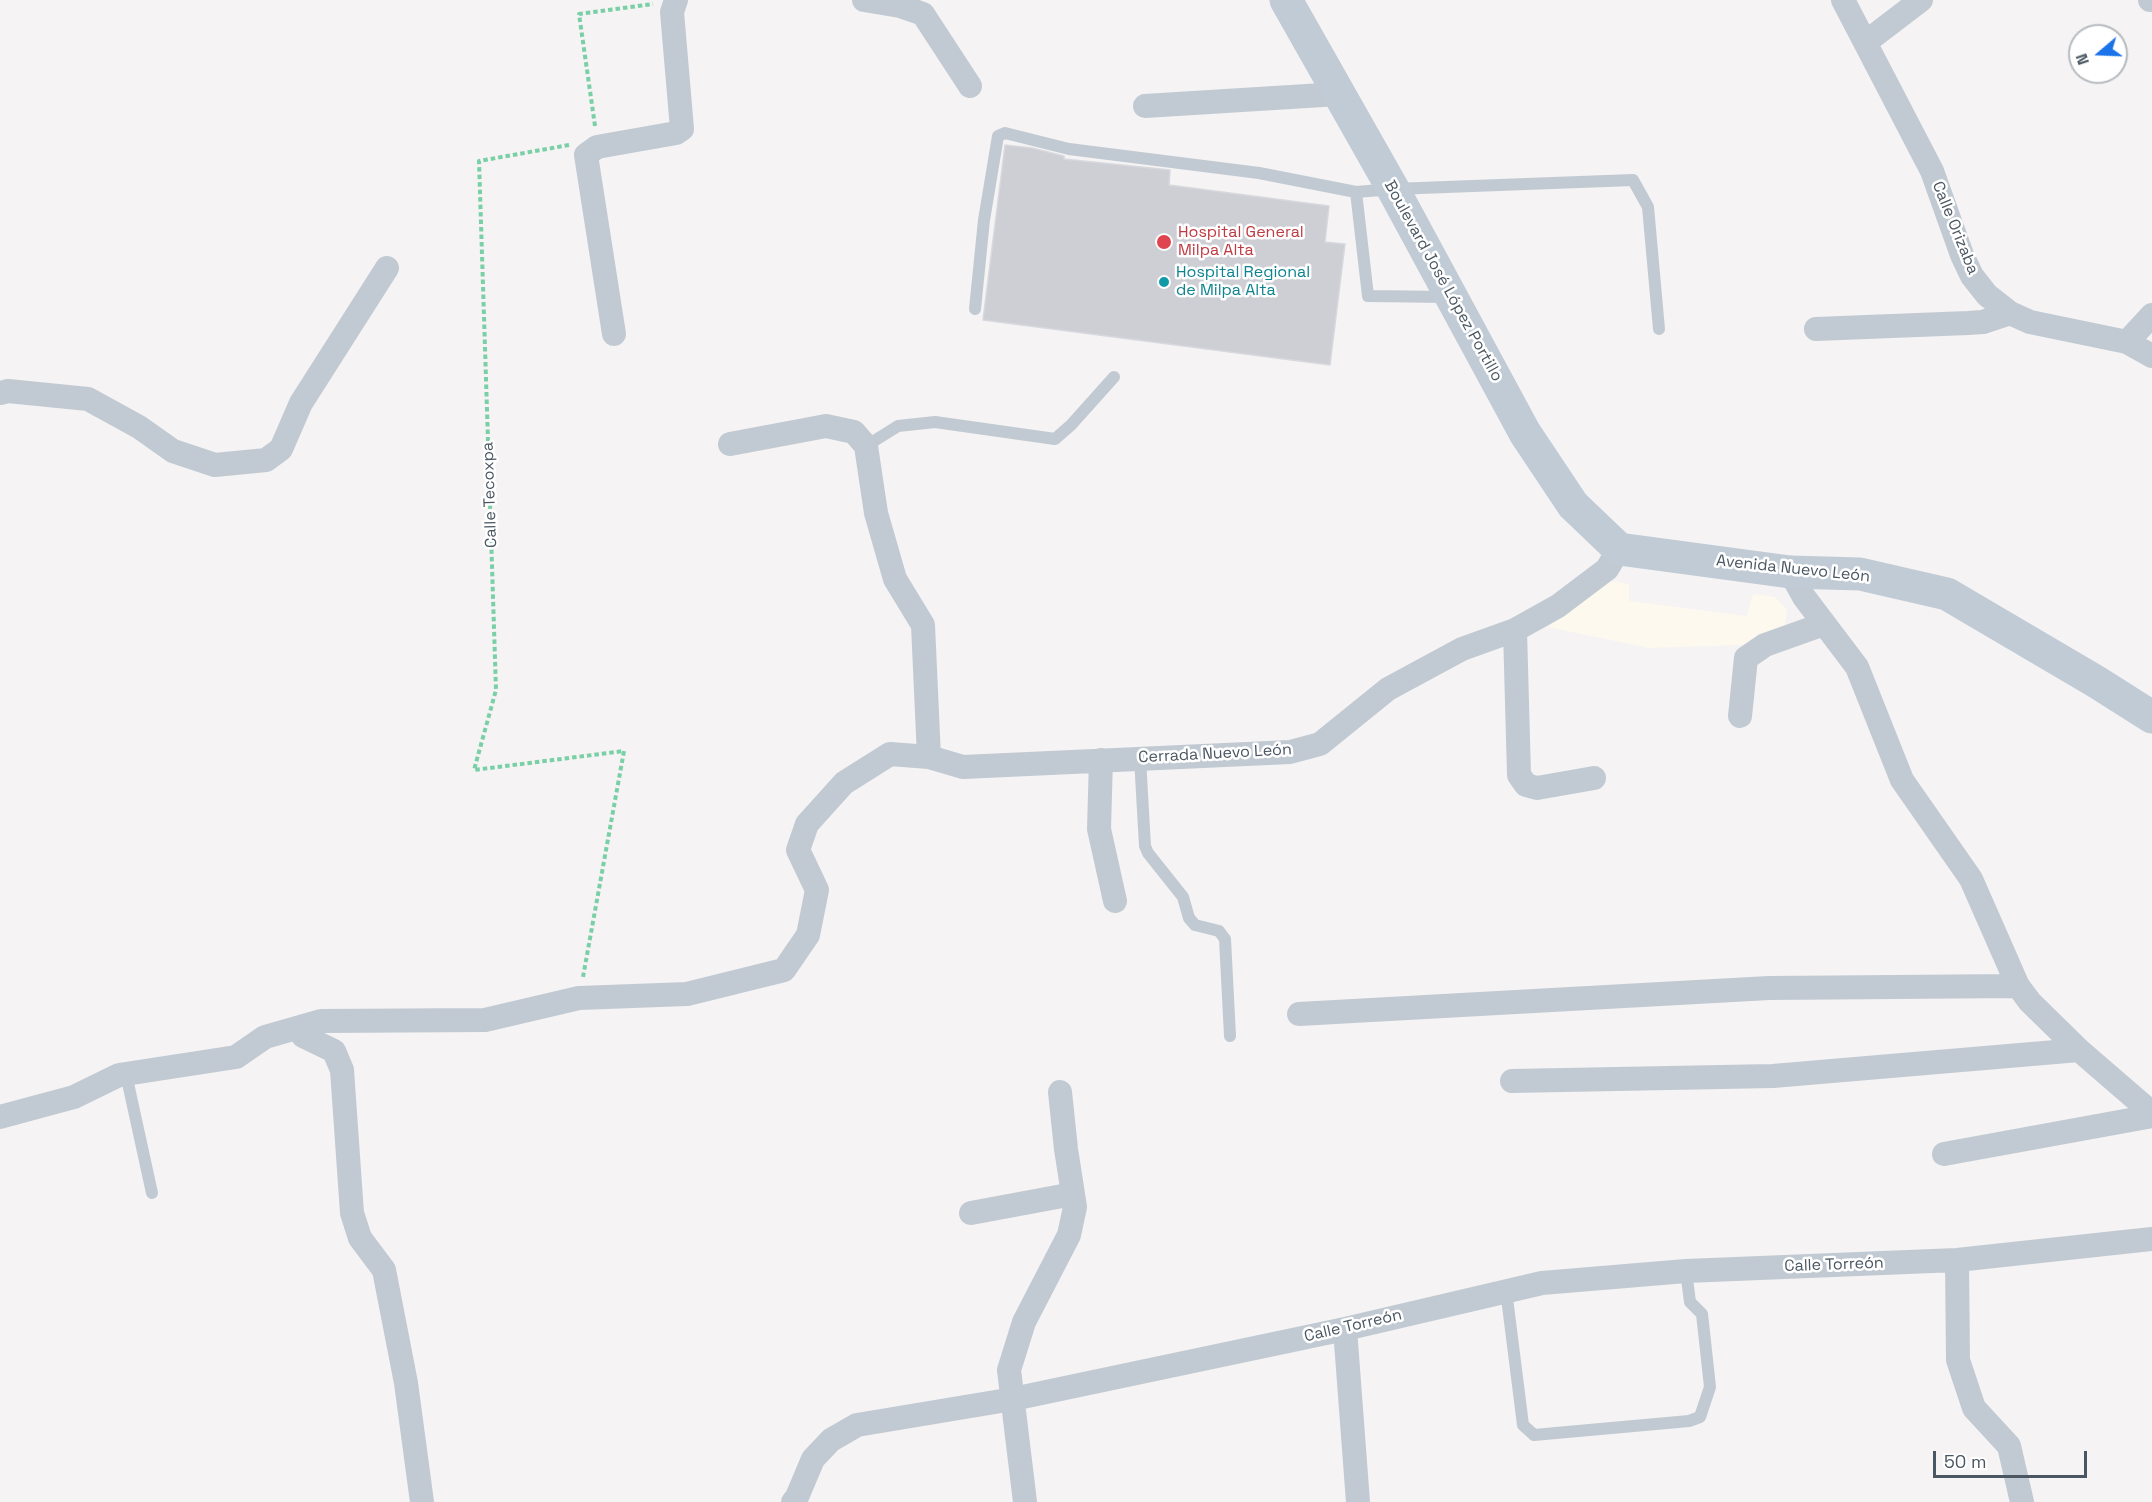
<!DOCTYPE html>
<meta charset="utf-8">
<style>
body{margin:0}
#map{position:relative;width:2152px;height:1502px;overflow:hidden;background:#f5f3f3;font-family:"Space Grotesk",sans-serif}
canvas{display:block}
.north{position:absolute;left:2068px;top:24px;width:60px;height:60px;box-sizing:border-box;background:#fff;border:2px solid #b7bbc0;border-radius:50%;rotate:251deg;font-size:16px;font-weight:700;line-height:24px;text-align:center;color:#4a5661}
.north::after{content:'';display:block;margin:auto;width:21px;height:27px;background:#1a73e8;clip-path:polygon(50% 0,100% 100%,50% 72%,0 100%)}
.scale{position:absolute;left:1933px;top:1451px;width:154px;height:27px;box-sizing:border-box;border:3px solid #4a5661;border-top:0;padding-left:8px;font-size:18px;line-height:21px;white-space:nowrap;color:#4a5661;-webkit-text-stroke:4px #fff;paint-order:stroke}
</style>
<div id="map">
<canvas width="2152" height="1502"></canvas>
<div class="north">N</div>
<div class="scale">50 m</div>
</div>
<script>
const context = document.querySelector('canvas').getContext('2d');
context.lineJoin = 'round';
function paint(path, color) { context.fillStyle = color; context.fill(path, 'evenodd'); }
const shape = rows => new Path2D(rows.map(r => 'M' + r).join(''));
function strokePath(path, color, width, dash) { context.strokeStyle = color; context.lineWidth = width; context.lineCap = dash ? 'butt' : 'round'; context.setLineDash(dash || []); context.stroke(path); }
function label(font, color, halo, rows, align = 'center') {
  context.font = font + ' "Space Grotesk",sans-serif'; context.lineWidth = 5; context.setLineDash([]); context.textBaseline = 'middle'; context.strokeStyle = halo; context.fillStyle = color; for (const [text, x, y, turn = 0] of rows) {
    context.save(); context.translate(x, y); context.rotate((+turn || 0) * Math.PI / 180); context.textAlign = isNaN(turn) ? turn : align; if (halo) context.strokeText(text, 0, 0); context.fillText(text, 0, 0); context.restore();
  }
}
paint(shape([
 [1606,580,1629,584,1629,601,1747,616,1753,594,1775,597,1787,609,1784,633,1741,645,1649,648,1548,627]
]), '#fdf9ef');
const building = shape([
 [1005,145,1032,148,1064,156,1064,159,1170,170,1169,185,1329,206,1325,242,1345,244,1330,365,983,320,1005,145]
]);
paint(building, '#cdcfd5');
strokePath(building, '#d7d9de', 1.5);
strokePath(shape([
 [595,126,579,14,653,4],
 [569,145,479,161,496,690,474,770,624,751,583,977]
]), '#7ad0a6', 4, [4.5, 3]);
strokePath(shape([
 [1447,297,1368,296,1356,192,1393,189,1633,180,1648,207,1659,329],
 [975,309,984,220,998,136,1005,133,1069,149,1259,173,1356,192],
 [866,446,898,426,935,422,1055,439,1071,425,1114,377],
 [1140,758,1145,846,1148,853,1183,897,1189,918,1195,925,1219,931,1225,939,1230,1036],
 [126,1074,152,1193],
 [1506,1290,1523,1425,1534,1435,1689,1421,1700,1417,1710,1387,1702,1314,1690,1302,1686,1271]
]), '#c1cad2', 12);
strokePath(shape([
 [864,0,900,6,923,14,970,86],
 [1843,0,1932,171,1962,255,1972,276,1987,295,2010,313,2030,322,2127,342,2152,356],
 [2150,0,2152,0],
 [1866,42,1921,0],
 [1145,106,1339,94],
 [1816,329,1968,323,1983,322,2010,313],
 [614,334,586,155,597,147,676,133,682,129,672,12,676,0],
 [2127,342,2152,315],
 [0,393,8,391,88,399,139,427,173,451,215,465,266,460,281,449,301,403,387,268],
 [1790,572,1804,597,1857,667,1902,780,1971,879,2018,986,2030,1002,2079,1050,2152,1113],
 [1515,630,1519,775,1526,785,1537,788,1594,778],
 [1740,716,1746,658,1765,645,1824,624],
 [929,757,963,767,1290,752,1320,744,1388,689,1462,649,1515,630,1558,606,1607,569,1619,549],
 [1101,760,1099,829,1115,901],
 [1299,1014,1769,988,2018,986],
 [298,1028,303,1036,334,1051,342,1070,352,1213,360,1238,384,1270,406,1383,422,1502],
 [1512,1081,1773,1076,2079,1050],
 [0,1117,74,1097,119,1075,236,1057,265,1037,321,1021,485,1020,579,998,687,994,784,970,808,935,817,890,798,850,807,824,844,783,890,754,929,757,923,625,895,579,876,513,866,446,854,432,826,426,730,444],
 [1944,1154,2152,1116],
 [971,1213,1073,1194],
 [1957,1260,1958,1360,1974,1408,2009,1446,2022,1502],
 [1345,1329,1358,1502],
 [793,1502,797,1497,813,1459,831,1440,857,1425,1013,1399,1345,1329,1542,1283,1686,1271,1957,1260,2152,1239],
 [1025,1502,1009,1370,1024,1322,1069,1235,1075,1207,1066,1149,1060,1092]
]), '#c1cad2', 24);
strokePath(shape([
 [1286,0,1393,189,1525,433,1573,505,1619,549,1790,572,1860,574,1947,594,2095,681,2152,717]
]), '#c1cbd6', 33);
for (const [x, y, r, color] of [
 [1164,242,8,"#e0444e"],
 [1164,282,6,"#0f9aa8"]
]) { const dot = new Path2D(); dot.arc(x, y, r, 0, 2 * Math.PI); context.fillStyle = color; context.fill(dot); strokePath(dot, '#fff', 2); }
label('16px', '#4a5661', '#fff', [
 ["Calle Orizaba",1955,228,68],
 ["Boulevard José López Portillo",1443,281,61],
 ["Calle Tecoxpa",490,495,-92],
 ["Avenida Nuevo León",1793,569,6],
 ["Cerrada Nuevo León",1215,754,-3],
 ["Calle Torreón",1834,1265,-2],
 ["Calle Torreón",1353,1326,-13]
]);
label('16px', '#be3a42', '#fff', [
 ["Hospital General",1178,233],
 ["Milpa Alta",1178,251]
], 'left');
label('16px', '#0d838f', '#fff', [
 ["Hospital Regional",1176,273],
 ["de Milpa Alta",1176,291]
], 'left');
</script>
